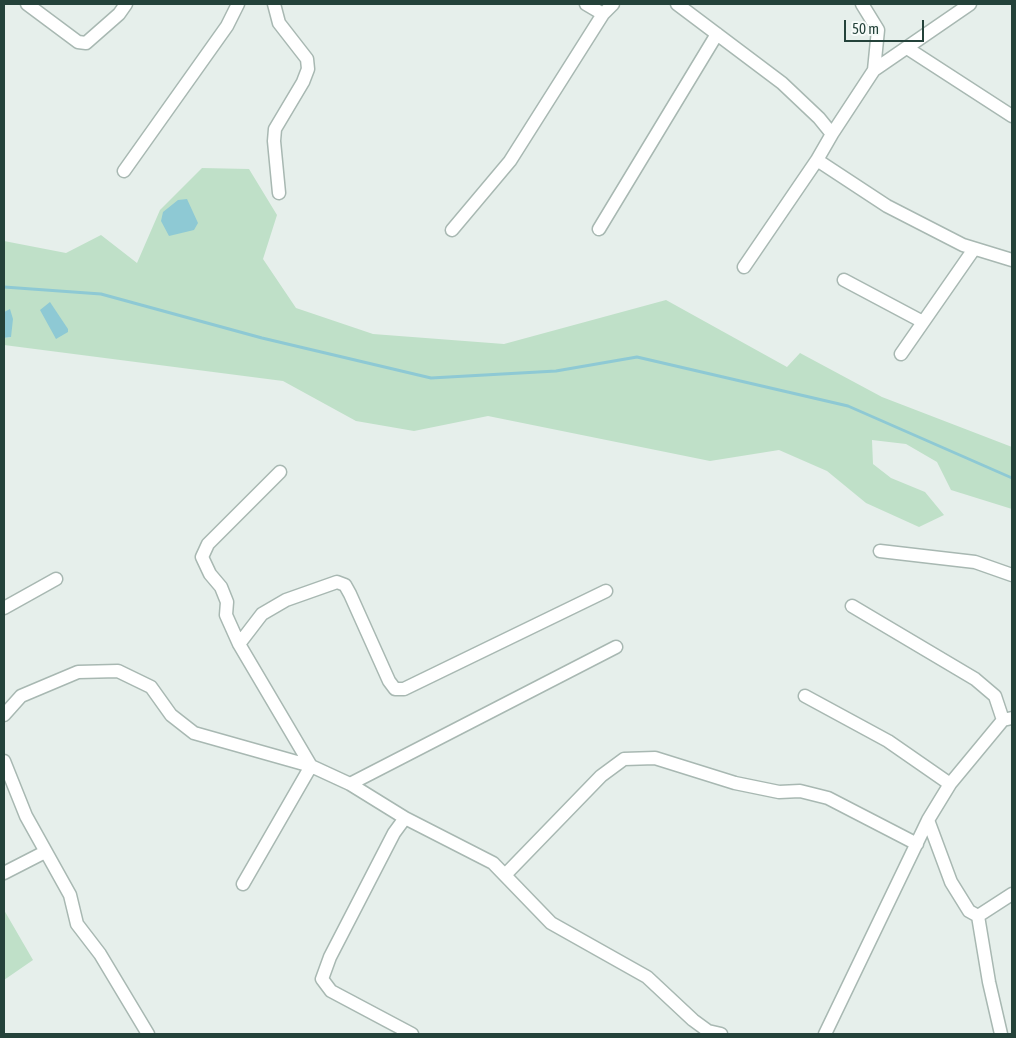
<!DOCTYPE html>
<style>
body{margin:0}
#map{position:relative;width:1016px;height:1038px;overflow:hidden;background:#e6efeb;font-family:"Asap Condensed",sans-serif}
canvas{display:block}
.frame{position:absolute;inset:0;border:5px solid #24423a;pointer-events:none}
.scale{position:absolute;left:844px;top:20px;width:80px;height:22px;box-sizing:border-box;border:2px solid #24423a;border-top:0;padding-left:6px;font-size:15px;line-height:18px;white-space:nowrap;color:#24423a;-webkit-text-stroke:4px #f7fbf9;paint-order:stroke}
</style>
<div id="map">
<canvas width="1016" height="1038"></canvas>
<div class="frame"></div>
<div class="scale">50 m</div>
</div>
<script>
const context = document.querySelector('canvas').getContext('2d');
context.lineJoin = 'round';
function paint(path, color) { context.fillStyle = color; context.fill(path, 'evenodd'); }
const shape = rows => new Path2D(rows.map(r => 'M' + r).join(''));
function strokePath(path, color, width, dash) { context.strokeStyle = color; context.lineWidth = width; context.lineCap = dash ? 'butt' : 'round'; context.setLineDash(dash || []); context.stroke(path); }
paint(shape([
 [202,168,249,169,277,215,263,259,296,308,373,334,504,344,666,300,787,367,800,353,882,397,1012,447,1012,509,951,490,937,462,906,444,872,440,873,464,891,478,925,492,944,515,919,527,866,503,827,471,779,450,710,461,488,416,414,431,356,421,283,381,4,345,4,338,11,337,10,310,4,312,4,241,66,253,101,235,137,263,160,210],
 [4,910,33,960,4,980]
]), '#bfe0c8');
paint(shape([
 [187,199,198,223,194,230,169,236,161,221,163,212,178,200],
 [50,302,68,329,68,332,56,339,40,310],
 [10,309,13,319,11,337,4,338,4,312]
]), '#8ec9d4');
strokePath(shape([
 [4,287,101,294,262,338,431,378,556,371,637,357,848,406,1012,478]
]), '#8ec9d4', 3);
const street = shape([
 [27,4,78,42,86,43,119,14,126,4],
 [274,4,279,23,307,59,308,69,303,82,275,129,274,141,279,193],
 [586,4,603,14],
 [677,4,782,83,819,118,832,134,817,160,887,206,963,245,1012,260],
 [907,48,1012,116],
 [874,70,970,4],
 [832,134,874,70,878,30,862,4],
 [124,171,227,26,238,4],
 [599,229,717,34],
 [452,230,510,161,603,14,613,4],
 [744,267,817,160],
 [844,280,923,322],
 [901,354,974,249],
 [880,551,975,562,1012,575],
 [852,606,975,679,995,696,1003,720],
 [4,608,56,579],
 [239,644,262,614,286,600,337,582,345,585,350,594,389,681,395,689,404,689,606,591],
 [805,696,888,741,950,784],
 [4,715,21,696,78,672,118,671,151,687,171,715,194,733,311,766,350,784,405,818],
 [4,761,26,816,70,895,77,924,100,954,148,1034],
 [350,784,616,647],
 [4,873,45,852],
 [505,875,601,776,624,759,655,758,735,783,779,792,800,791,828,798,917,844],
 [243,884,311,766,239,644,226,615,227,602,221,587,210,574,202,557,208,544,280,472],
 [978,916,969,911,951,882,928,820,950,784,1003,720,1012,718],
 [978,916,989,982,1001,1034],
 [978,916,1012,894],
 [412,1034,331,991,322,979,330,957,394,833,405,818,493,863,551,923,647,977,693,1020,708,1031,721,1034],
 [825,1034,928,820]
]);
strokePath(street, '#a8b8b2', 15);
strokePath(street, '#fff', 12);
</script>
